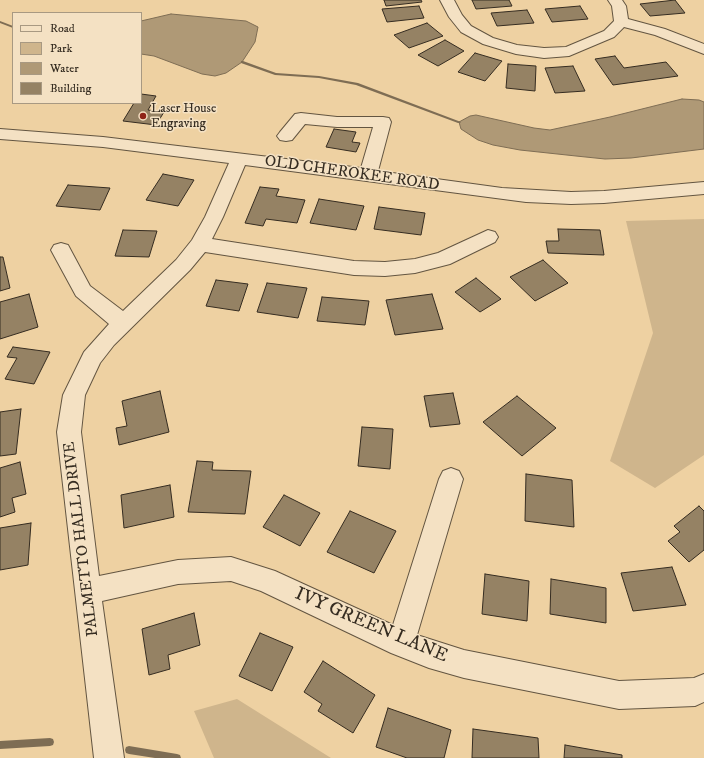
<!DOCTYPE html>
<style>
body{margin:0}
#map{position:relative;width:704px;height:758px;overflow:hidden;background:#eed1a2;font-family:"IM FELL DW Pica",serif}
canvas{display:block}
.legend{position:absolute;left:12px;top:12px;width:130px;height:92px;box-sizing:border-box;background:#f4e1c3;border:1px solid #a89982;margin:0;padding:5px 7px;list-style:none;font-size:12px;color:#352c21}
.legend li{display:flex;align-items:center;gap:8px;height:20px}
.legend b{width:20px;border:1px solid #a89982}
</style>
<div id="map">
<canvas width="704" height="758"></canvas>
<ul class="legend">
<li><b style="height:5px;background:#f4e1c3"></b>Road</li>
<li><b style="height:11px;background:#cfb58c"></b>Park</li>
<li><b style="height:11px;background:#af9976"></b>Water</li>
<li><b style="height:11px;background:#958264"></b>Building</li>
</ul>
</div>
<script>
const context = document.querySelector('canvas').getContext('2d');
context.lineJoin = 'round';
function paint(path, color) { context.fillStyle = color; context.fill(path, 'evenodd'); }
const shape = rows => new Path2D(rows.map(r => 'M' + r).join(''));
function strokePath(path, color, width, dash) { context.strokeStyle = color; context.lineWidth = width; context.lineCap = dash ? 'butt' : 'round'; context.setLineDash(dash || []); context.stroke(path); }
function label(font, color, halo, rows, align = 'center') {
  context.font = font + ' "IM FELL DW Pica",serif'; context.lineWidth = 3; context.setLineDash([]); context.textBaseline = 'middle'; context.strokeStyle = halo; context.fillStyle = color; for (const [text, x, y, turn = 0] of rows) {
    context.save(); context.translate(x, y); context.rotate((+turn || 0) * Math.PI / 180); context.textAlign = isNaN(turn) ? turn : align; if (halo) context.strokeText(text, 0, 0); context.fillText(text, 0, 0); context.restore();
  }
}
paint(shape([
 [704,219,704,455,655,488,610,461,653,333,626,221],
 [237,699,331,758,214,758,194,711]
]), '#cfb58c');
const water = shape([
 [171,14,246,21,258,27,255,42,242,62,226,73,215,76,202,74,154,56,141,54,141,21,171,14],
 [682,99,699,100,704,102,704,149,631,158,605,159,576,156,520,150,493,145,478,140,461,129,459,122,470,116,476,115,534,128,550,130,610,117,682,99]
]);
paint(water, '#af9976');
strokePath(water, '#7e6d54', 1);
paint(shape([
 [0,21,13,26,13,28,0,23,0,21],
 [241,61,243,61,276,73,319,76,358,83,461,122,460,123,458,123,356,85,319,78,275,75,241,63,241,61],
 [50,738,53,739,54,742,53,745,50,746,0,749,0,741,50,738],
 [129,746,177,754,180,755,181,758,155,758,129,754,126,753,125,750,126,747,129,746]
]), '#7e6d54');
const building = shape([
 [384,0,421,0,422,2,386,6,384,0],
 [472,0,509,0,512,6,476,9,472,0],
 [675,0,685,13,650,16,640,4,675,0],
 [419,6,424,18,387,22,382,9,419,6],
 [580,6,588,19,552,22,545,9,580,6],
 [527,10,534,23,497,26,491,13,527,10],
 [427,23,443,36,409,48,394,35,427,23],
 [445,40,464,51,438,66,418,55,445,40],
 [475,53,502,61,485,81,458,72,475,53],
 [615,56,624,68,666,62,678,76,613,85,595,59,615,56],
 [508,64,536,66,535,91,506,88,508,64],
 [573,66,585,91,555,93,545,68,573,66],
 [141,94,156,96,148,110,164,112,156,125,123,121,134,103,141,103,141,94],
 [334,129,356,132,352,142,360,143,356,152,326,147,334,129],
 [163,174,194,180,178,206,146,200,163,174],
 [68,185,110,188,100,210,56,206,68,185],
 [260,187,279,189,276,196,305,200,297,223,266,219,263,226,245,223,260,187],
 [319,199,364,206,356,230,310,223,319,199],
 [379,207,425,213,421,235,374,229,379,207],
 [558,229,600,230,604,255,548,253,546,241,559,241,558,229],
 [123,230,157,231,149,257,115,256,123,230],
 [0,257,3,257,10,288,0,291,0,257],
 [543,260,568,283,535,301,510,277,543,260],
 [476,278,501,299,480,312,455,292,476,278],
 [216,280,248,284,239,311,206,306,216,280],
 [267,283,307,288,298,318,257,312,267,283],
 [29,294,38,327,0,339,0,302,29,294],
 [432,294,443,329,395,335,386,300,432,294],
 [322,297,369,301,365,325,317,321,322,297],
 [13,347,50,352,34,384,5,379,17,358,7,357,13,347],
 [160,391,169,432,119,445,116,428,127,426,122,401,160,391],
 [453,393,460,424,430,427,424,396,453,393],
 [517,396,556,428,522,456,483,422,517,396],
 [21,409,16,454,0,456,0,412,21,409],
 [362,427,393,429,390,469,358,466,362,427],
 [197,461,213,462,212,470,251,471,245,514,188,512,197,461],
 [20,462,26,494,12,498,15,512,0,517,0,468,20,462],
 [526,474,572,480,574,527,525,521,526,474],
 [170,485,174,517,124,528,121,495,170,485],
 [284,495,320,513,300,546,263,527,284,495],
 [699,506,704,511,704,550,689,562,668,541,680,532,674,526,699,506],
 [350,511,396,531,374,573,327,552,350,511],
 [31,523,28,565,0,570,0,528,31,523],
 [672,567,686,605,633,611,621,573,672,567],
 [485,574,529,581,527,621,482,614,485,574],
 [551,579,606,588,606,623,550,614,551,579],
 [194,613,200,645,168,655,170,669,149,675,142,629,194,613],
 [260,633,293,647,272,691,239,676,260,633],
 [323,661,375,695,353,733,318,711,322,704,304,692,323,661],
 [388,708,451,730,444,758,407,758,376,747,388,708],
 [473,729,538,738,539,758,472,758,473,729],
 [565,745,622,755,622,758,564,758,565,745]
]);
paint(building, '#958264');
strokePath(building, '#352c21', 1);
const minor = shape([
 [440,0,454,0,462,15,471,26,493,38,517,45,544,48,566,47,604,31,614,21,612,6,608,0,622,0,626,6,628,19,665,29,704,44,704,54,655,35,624,27,614,37,569,56,544,58,516,54,483,44,461,32,449,17,440,0],
 [301,113,337,117,383,117,389,118,391,122,378,171,502,188,571,192,604,191,704,182,704,194,604,203,571,204,526,202,245,165,223,217,212,239,354,261,385,262,415,259,438,253,488,230,495,232,498,237,495,242,450,264,415,273,385,276,354,275,205,252,190,270,114,345,100,363,85,395,81,432,99,576,178,560,231,557,275,571,393,625,439,479,443,471,451,468,459,471,463,479,417,635,464,650,619,681,694,678,704,674,704,702,695,706,619,709,464,678,429,668,391,653,261,591,231,581,178,584,102,601,124,758,94,758,57,432,63,395,84,352,109,324,76,296,51,250,54,245,61,243,68,245,90,286,123,311,176,260,192,240,205,217,229,163,103,147,0,139,0,129,103,137,361,168,373,127,337,127,305,124,292,140,286,141,280,140,277,136,280,132,295,114,301,113]
]);
strokePath(minor, '#635541', 2);
paint(minor, '#f4e1c3');
for (const [x, y, r, color] of [
 [143,116,4,"#8f2418"]
]) { const dot = new Path2D(); dot.arc(x, y, r, 0, 2 * Math.PI); context.fillStyle = color; context.fill(dot); strokePath(dot, '#f4e1c3', 1.5); }
label('13px', '#352c21', '#f4e1c3', [
 ["Laser House",151,109],
 ["Engraving",151,124]
], 'left');
label('16px', '#352c21', '#f4e1c3', [
 ["OLD CHEROKEE ROAD",352,174,8],
 ["PALMETTO HALL DRIVE",82,539,-97]
]);
label('19px', '#352c21', '#f4e1c3', [
 ["IVY GREEN LANE",371,626,23]
]);
</script>
